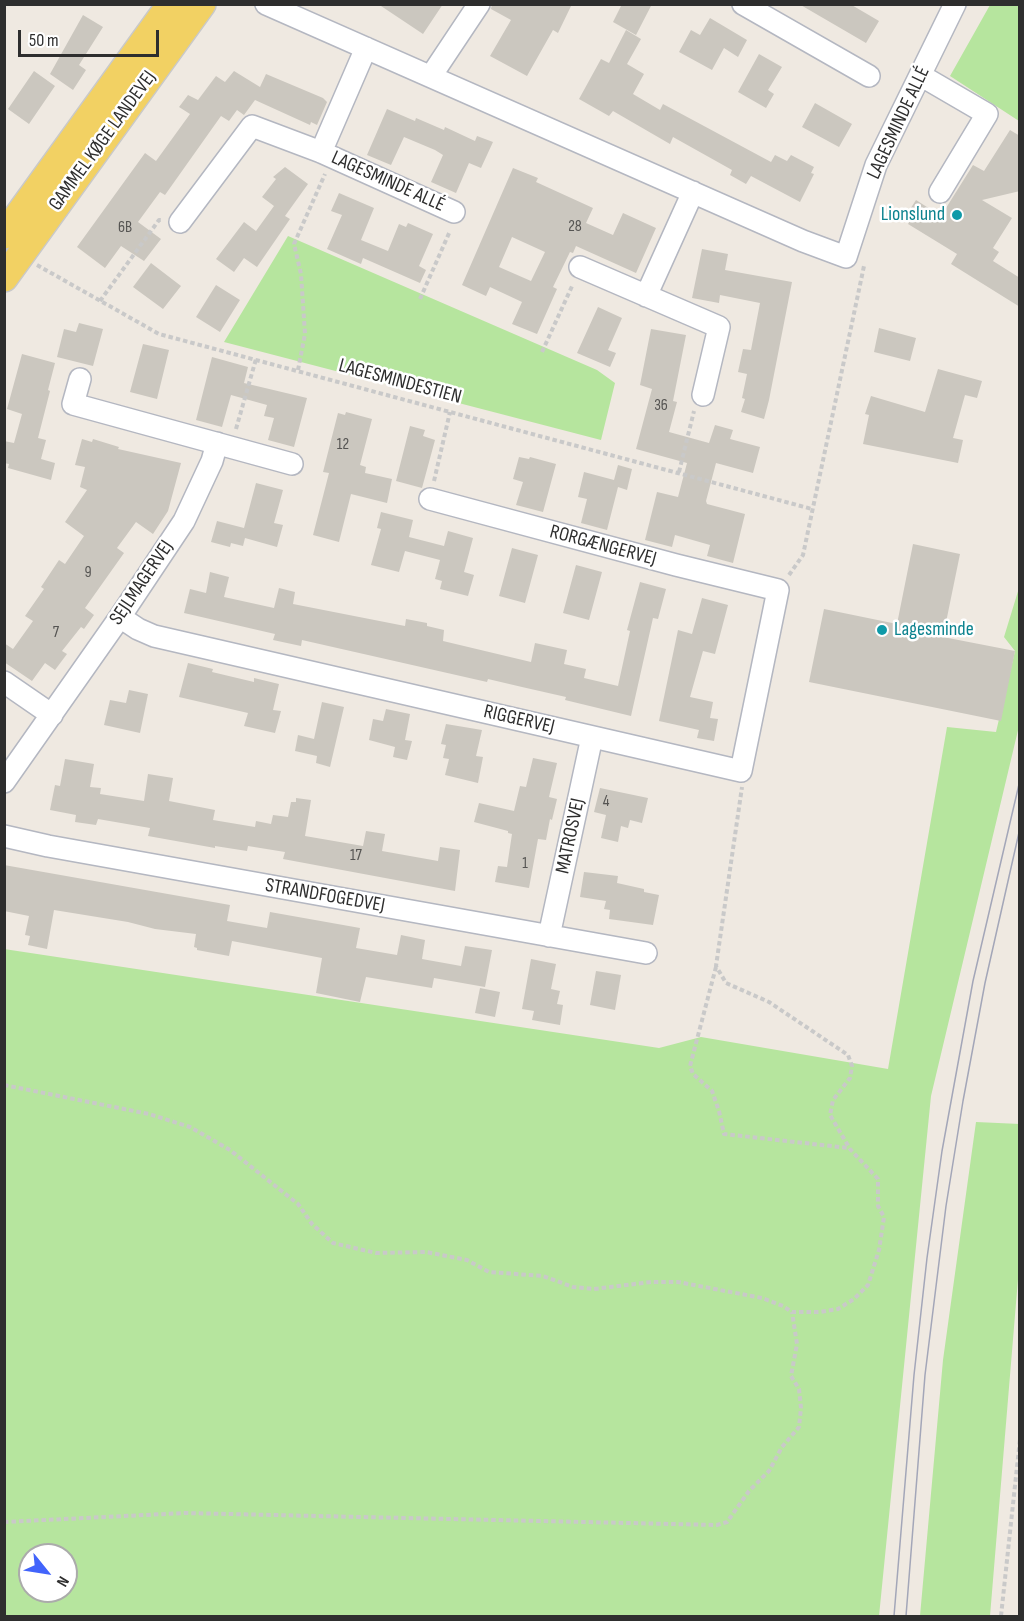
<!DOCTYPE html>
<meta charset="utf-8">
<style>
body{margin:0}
#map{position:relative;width:1024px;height:1621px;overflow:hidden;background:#efe9e1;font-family:"Sofia Sans Condensed",sans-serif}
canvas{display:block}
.frame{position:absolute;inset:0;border:6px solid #2e2e2e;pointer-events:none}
.north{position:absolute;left:18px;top:1543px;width:60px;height:60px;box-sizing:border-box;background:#fff;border:2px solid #ababab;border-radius:50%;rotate:120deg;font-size:16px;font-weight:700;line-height:24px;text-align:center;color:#2e2e2e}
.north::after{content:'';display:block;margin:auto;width:21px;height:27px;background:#4264fb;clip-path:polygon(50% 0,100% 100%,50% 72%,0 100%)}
.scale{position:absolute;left:18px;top:30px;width:141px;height:27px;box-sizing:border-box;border:3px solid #2e2e2e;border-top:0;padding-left:8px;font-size:18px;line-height:21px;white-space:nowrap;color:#2e2e2e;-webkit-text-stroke:4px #fff;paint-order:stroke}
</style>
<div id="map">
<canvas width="1024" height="1621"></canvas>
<div class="frame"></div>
<div class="north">N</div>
<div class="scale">50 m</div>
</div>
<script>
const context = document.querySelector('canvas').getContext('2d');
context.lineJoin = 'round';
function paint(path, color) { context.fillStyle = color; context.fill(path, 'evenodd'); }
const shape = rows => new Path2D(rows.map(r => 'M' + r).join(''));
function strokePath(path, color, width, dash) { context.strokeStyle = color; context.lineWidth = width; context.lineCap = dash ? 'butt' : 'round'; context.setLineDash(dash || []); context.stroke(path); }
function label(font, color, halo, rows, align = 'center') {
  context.font = font + ' "Sofia Sans Condensed",sans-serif'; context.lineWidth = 5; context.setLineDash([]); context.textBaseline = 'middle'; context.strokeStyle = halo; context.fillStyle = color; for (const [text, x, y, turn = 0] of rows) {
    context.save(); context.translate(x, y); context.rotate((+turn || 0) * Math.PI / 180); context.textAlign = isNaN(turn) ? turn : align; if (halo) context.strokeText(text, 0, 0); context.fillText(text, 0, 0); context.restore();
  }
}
paint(shape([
 [990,5,1019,5,1019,121,950,76],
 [288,236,597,370,615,383,601,440,224,342],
 [1019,588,1019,726,931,1096,879,1616,5,1616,4,949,659,1048,701,1037,888,1069,947,727,996,732,1015,651,1004,637],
 [30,1555,66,1555,66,1591,30,1591],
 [976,1122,1020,1124,1020,1255,990,1616,920,1616,943,1360]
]), '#b6e59e');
paint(shape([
 [378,4,443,4,423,34],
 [492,4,572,4,558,33,553,30,527,76,490,56,511,20,491,9],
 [622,4,652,4,636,35,613,22],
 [799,4,850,4,879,21,866,43],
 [83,15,103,27,79,65,86,70,73,90,50,74],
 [710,18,747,40,738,57,724,48,712,70,679,52,691,30,700,35],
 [626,30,641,39,627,64,644,74,633,94,660,110,663,104,771,162,775,155,787,161,791,155,814,167,811,173,814,174,800,202,751,176,746,184,730,175,732,170,673,137,670,144,613,111,609,116,579,99,601,59,609,63],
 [759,54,782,67,768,90,774,94,766,108,738,92],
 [34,71,55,86,29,124,8,109],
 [234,71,260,87,266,74,323,98,327,102,317,125,311,122,310,125,255,100,244,115,237,110,229,121,221,116,165,195,160,192,138,222,161,239,144,261,121,246,105,268,77,247,145,153,156,161,190,114,179,107,188,95,198,100,216,76,225,82],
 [815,103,852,124,839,147,802,127],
 [387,109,415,121,416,118,444,130,445,127,475,141,477,136,493,142,481,168,469,163,456,193,431,182,443,155,435,150,404,137,391,165,367,155],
 [1010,130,1020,136,1020,191,982,200,1012,218,993,248,999,252,993,261,1020,278,1020,307,951,264,957,254,908,224,912,217,907,214,916,200,941,216,973,165,984,171],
 [285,167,308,184,285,216,290,219,257,267,244,258,234,272,216,259,244,222,256,231,274,206,262,197,276,179,273,177],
 [513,168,538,178,536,182,593,208,586,223,613,235,623,213,656,228,636,273,576,246,573,253,570,252,553,287,557,289,537,334,512,324,522,302,490,287,486,296,462,285],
 [512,237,545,252,531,281,499,267],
 [339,193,374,208,361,240,388,251,399,224,406,227,408,223,433,234,419,266,426,270,420,283,363,258,361,264,327,249,342,215,331,211],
 [702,249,728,254,725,270,792,282,769,400,764,419,741,412,745,399,742,398,747,374,738,372,743,349,751,350,760,303,720,295,719,303,692,298],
 [151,263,181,286,163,309,133,287],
 [216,285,240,300,220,332,196,317],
 [598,307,622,318,608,350,616,353,610,367,577,353],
 [79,323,103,329,93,366,57,357,64,329,76,332],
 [879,328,916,338,910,361,874,352],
 [651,329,686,335,673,401,677,402,669,432,709,443,715,425,733,430,730,439,760,447,753,473,716,463,706,501,707,504,745,514,733,563,707,556,710,545,675,535,672,547,645,540,657,492,678,497,687,463,636,449,652,389,640,385],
 [143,344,169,350,157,399,130,392],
 [22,354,55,363,48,390,50,391,38,438,46,440,41,459,55,463,51,480,8,468,9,464,4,463,4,441,14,443,22,414,7,409],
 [212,357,248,367,244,383,307,398,294,447,268,440,274,418,264,416,267,405,231,395,222,427,196,420],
 [938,369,982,381,977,398,965,395,953,438,963,440,958,463,863,444,869,415,865,414,871,396,925,412],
 [346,412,372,419,360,465,366,467,365,473,392,479,387,503,351,494,339,542,313,535,329,473,323,472,338,413,345,415],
 [410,426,425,430,423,436,435,440,422,488,396,481],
 [82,439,92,442,93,439,119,447,118,449,181,463,168,511,153,534,136,522,117,548,124,553,85,608,94,615,84,629,81,627,62,651,67,654,55,670,45,663,32,681,4,662,4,643,13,649,33,621,25,616,44,589,41,587,59,560,65,564,84,536,65,522,87,490,80,487,85,467,75,465],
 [519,457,529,459,530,457,556,464,543,512,516,505,523,482,513,479],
 [618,465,632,469,627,490,618,487,607,530,581,523,587,499,578,497,584,472,614,480],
 [256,483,283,490,274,523,283,525,277,547,245,538,243,546,231,543,230,547,211,542,217,521,244,528],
 [381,512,413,520,409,537,444,546,448,531,473,538,464,572,474,575,468,596,440,589,442,581,435,579,440,560,405,551,399,572,371,565,381,529,377,528],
 [913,544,960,554,943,637,1015,651,1001,721,809,682,824,609,897,624],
 [512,548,538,555,525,603,499,596],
 [576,565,602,572,589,620,563,613],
 [210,572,229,577,224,597,274,608,279,588,295,592,293,604,405,626,406,619,427,623,427,626,444,630,443,641,531,662,535,643,567,650,564,664,586,669,584,678,618,686,630,631,627,630,640,582,666,589,658,619,653,618,631,716,565,700,566,697,522,687,488,679,487,682,302,640,301,646,273,640,275,634,184,613,190,589,206,593],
 [702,598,728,605,715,654,703,651,690,697,713,702,710,718,718,719,714,741,697,738,699,730,659,721,678,630,692,634],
 [188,663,213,669,212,672,254,682,254,678,279,684,273,710,281,711,275,733,244,726,248,713,179,697],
 [129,690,148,694,140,733,104,725,110,700,126,703],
 [322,702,344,707,330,767,316,763,317,756,295,751,298,735,314,739],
 [386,709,410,714,405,740,412,741,407,760,393,757,395,747,369,740,373,719,383,721],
 [446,724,482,730,476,756,483,757,478,783,445,775,449,759,443,758,446,745,441,744],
 [533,758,557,763,549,797,557,799,552,820,550,819,546,840,538,839,529,888,495,882,498,866,507,867,512,834,508,833,508,831,474,822,479,803,514,811,520,786,526,787],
 [65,759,94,764,90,787,101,788,100,794,144,801,148,774,173,778,169,801,215,810,213,820,255,827,256,821,271,824,273,815,288,817,291,802,296,802,296,798,311,800,305,836,363,846,366,831,385,834,382,851,438,861,440,847,460,850,455,891,283,859,285,852,248,846,247,851,215,846,215,848,148,836,150,828,98,819,96,825,75,822,76,815,50,810,55,785,60,786],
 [600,788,648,798,642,823,630,820,628,828,621,826,618,842,601,838,606,815,594,812],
 [4,865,230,905,227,921,267,928,270,912,360,928,356,948,397,955,401,935,425,940,422,959,461,966,465,946,492,950,485,987,434,978,432,988,366,977,360,1002,316,993,322,958,232,941,229,956,197,950,197,948,194,947,196,934,155,929,128,922,54,910,47,949,28,945,30,936,25,935,29,916,4,911],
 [584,872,618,876,617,883,644,889,644,892,659,895,653,925,609,919,610,910,604,909,606,901,580,897],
 [531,959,556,964,551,989,560,991,557,1004,563,1005,560,1025,532,1020,534,1011,522,1009],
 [596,971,621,975,615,1010,590,1005],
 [480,988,500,992,495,1017,475,1013]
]), '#cbc7bf');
const minor = shape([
 [266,4,803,241,846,257,876,165,955,4],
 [743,4,869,76],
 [920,75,987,114,940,192],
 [431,76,479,4],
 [321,152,366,48],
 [180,222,252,126,321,152,454,212],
 [580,267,719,327,703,395],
 [646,296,693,192],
 [80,379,73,404,292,464],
 [120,617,138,629,154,636,741,771,778,590,676,565,430,499],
 [4,682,52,715],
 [4,782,120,617,184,521,212,461,217,443],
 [4,836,48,846,646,953],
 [549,936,592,737]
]);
const major = shape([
 [4,235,171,4],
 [4,278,202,4]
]);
strokePath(minor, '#b4b7c1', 24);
strokePath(major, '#c9c9c9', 30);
strokePath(shape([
 [37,265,159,334,812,509],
 [420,299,450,231],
 [100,301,159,220,163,220],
 [542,352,573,284],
 [298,370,305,334,301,274,294,244,325,174],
 [236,429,256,359],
 [679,472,694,411],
 [434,481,450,412],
 [789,575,803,555,864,266],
 [716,967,690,1066,693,1074,712,1091,719,1111,724,1134,849,1148],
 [4,1085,149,1114,190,1127,230,1150,298,1204,312,1224,333,1243,376,1253,426,1252,467,1260,489,1272,543,1276,573,1287,594,1289,651,1282,678,1282,762,1298,783,1306,792,1312,820,1312,838,1309,854,1299,868,1285,879,1250,884,1217,878,1206,878,1179,850,1149,830,1115,833,1100,850,1078,852,1066,848,1055,769,1002,726,983,716,966,742,787],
 [4,1522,184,1513,717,1525,727,1522,749,1491,769,1471,782,1447,799,1427,801,1408,799,1389,791,1376,797,1344,792,1312],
 [1001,1616,1020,1439]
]), '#c9c9c9', 4, [4.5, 3]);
strokePath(minor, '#fff', 21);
strokePath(major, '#f2d163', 27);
strokePath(shape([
 [894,1616,914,1375,927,1258,942,1151,973,981,1020,780],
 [906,1616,925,1375,946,1206,963,1101,985,983,1020,828]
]), '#a3a6b8', 1.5);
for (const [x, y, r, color] of [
 [957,215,6,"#0f9aa8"],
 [882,630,6,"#0f9aa8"]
]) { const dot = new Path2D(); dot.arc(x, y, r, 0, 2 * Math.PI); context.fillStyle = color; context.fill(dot); strokePath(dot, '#fff', 2); }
label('16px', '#555452', null, [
 ["28",575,227],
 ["6B",125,228],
 ["36",661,406],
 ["12",343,445],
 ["9",88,573],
 ["7",56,633],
 ["4",606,802],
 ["17",356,856],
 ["1",525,864]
]);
label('20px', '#2e2e2e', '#fff', [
 ["LAGESMINDE ALLÉ",899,123,-65],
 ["GAMMEL KØGE LANDEVEJ",103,141,-54],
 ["LAGESMINDE ALLÉ",388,182,24],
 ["LAGESMINDESTIEN",400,382,15],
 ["RORGÆNGERVEJ",603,546,15],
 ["SEJLMAGERVEJ",142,583,-56],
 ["RIGGERVEJ",519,720,13],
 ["MATROSVEJ",571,836,-78],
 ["STRANDFOGEDVEJ",325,896,10]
]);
label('20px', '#0d838f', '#fff', [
 ["Lionslund",945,215],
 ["Lagesminde",894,630,"left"]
], 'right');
</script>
